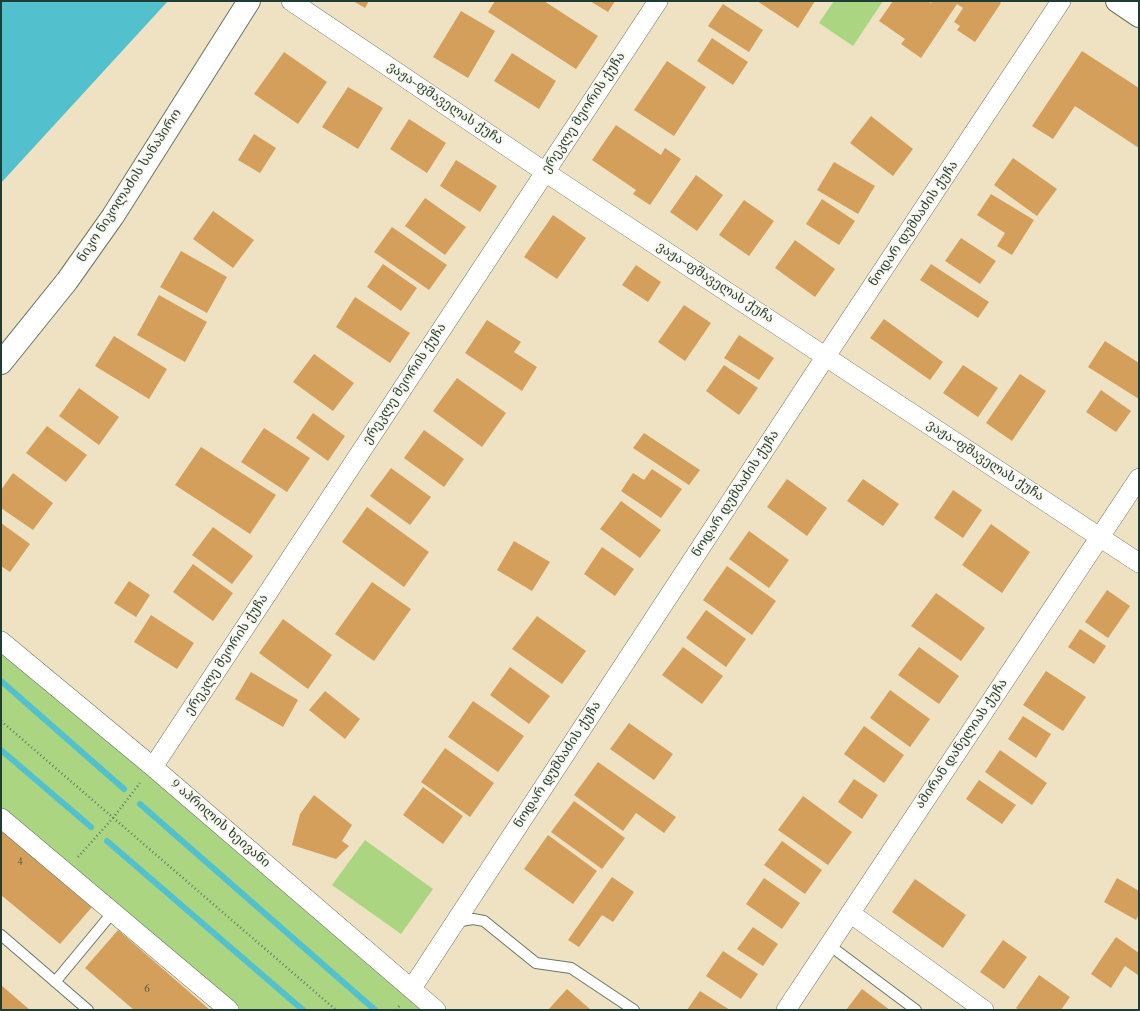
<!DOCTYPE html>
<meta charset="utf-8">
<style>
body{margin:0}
#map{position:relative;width:1140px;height:1011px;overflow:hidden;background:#efe2c2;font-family:Cardo,serif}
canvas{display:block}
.frame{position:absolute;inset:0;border:2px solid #1f3d34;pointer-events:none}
</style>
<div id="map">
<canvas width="1140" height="1011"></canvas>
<div class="frame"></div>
</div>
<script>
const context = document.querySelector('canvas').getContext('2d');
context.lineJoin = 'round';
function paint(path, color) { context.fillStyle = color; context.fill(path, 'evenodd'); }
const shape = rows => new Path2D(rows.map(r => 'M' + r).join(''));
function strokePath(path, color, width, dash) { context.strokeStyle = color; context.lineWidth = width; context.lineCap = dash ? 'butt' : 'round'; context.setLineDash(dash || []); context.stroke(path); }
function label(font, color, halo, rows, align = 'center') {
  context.font = font + ' Cardo,"Noto Serif Georgian",serif'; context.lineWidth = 3.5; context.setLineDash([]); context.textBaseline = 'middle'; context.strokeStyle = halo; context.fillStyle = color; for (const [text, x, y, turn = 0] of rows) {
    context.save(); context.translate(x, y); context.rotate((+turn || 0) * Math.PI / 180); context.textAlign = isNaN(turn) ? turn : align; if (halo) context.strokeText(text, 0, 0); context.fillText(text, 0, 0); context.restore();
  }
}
paint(shape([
 [834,1,883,1,853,46,819,23],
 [1,647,428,1010,236,1010,1,812],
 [365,840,433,889,401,934,332,885]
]), '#abd581');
paint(shape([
 [1,1,168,1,1,183]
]), '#53c0cd');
strokePath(shape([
 [1,681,124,789],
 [1,750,91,827],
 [140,804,375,1010],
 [107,841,303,1010]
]), '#53c0cd', 6);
paint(shape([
 [353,1,369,1,365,8],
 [495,1,544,1,598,36,576,69,488,12],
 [590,1,615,1,608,12],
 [757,1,815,1,798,28],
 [893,1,928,1,931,3,932,1,999,1,1001,3,975,42,957,30,960,26,954,22,963,8,957,4,921,58,901,44,905,39,879,21],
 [723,4,763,30,749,52,708,26],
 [461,11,495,31,468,78,433,57],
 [712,38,748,62,733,85,697,61],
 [1082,51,1139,88,1139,148,1075,106,1053,139,1032,126],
 [284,52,327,82,298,124,254,94],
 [512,53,556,81,539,109,494,81],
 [667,61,706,87,674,136,634,110],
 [348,87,383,108,358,149,322,127],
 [871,116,913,149,893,176,850,143],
 [409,119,446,143,427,173,390,149],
 [616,125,661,155,665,148,681,159,650,205,633,194,636,190,592,160],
 [254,134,276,148,260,173,238,160],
 [1013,158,1057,189,1037,216,994,185],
 [456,160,497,186,480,212,440,186],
 [834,162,875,186,858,214,817,190],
 [696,175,723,195,697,231,670,212],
 [991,194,1034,220,1012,255,997,246,1005,233,977,215],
 [425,198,466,227,445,255,405,226],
 [822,199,855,221,839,245,806,224],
 [744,200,774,221,749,256,719,235],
 [213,211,254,240,233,268,193,239],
 [553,215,586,238,557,279,524,257],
 [392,227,447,265,429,290,374,252],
 [961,238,996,261,980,284,945,261],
 [795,240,835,269,815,297,775,268],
 [181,251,227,277,207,313,160,287],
 [383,264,417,288,401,311,367,287],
 [931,264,989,302,978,318,920,280],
 [636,265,661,282,648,302,622,285],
 [159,295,207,322,185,362,137,335],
 [355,297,410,333,390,363,336,327],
 [684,305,711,323,685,361,658,342],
 [884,319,943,362,930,380,870,338],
 [487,320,521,342,514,352,537,367,522,391,465,353],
 [739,335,774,358,759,380,724,358],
 [114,336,167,369,149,399,95,366],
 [1105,341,1139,363,1139,399,1088,367],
 [314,354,354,383,333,411,293,382],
 [724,365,758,388,739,415,706,391],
 [963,365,998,388,978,417,943,393],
 [1020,374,1046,391,1012,441,986,423],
 [457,378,506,413,482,447,433,411],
 [79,388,119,417,99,445,59,416],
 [1101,390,1131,411,1116,432,1086,412],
 [313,413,345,436,328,461,296,438],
 [47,426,87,455,66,482,26,453],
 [264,428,310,458,287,492,241,462],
 [424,430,464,459,444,487,404,458],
 [644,433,700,470,689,485,633,448],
 [201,447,276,495,250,534,175,485],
 [391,468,431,497,410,525,370,496],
 [652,469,682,489,661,518,621,491,633,473,644,480],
 [13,473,53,503,33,530,1,508,1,490],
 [787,479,827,508,807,536,767,507],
 [863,479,899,504,883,526,847,501],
 [953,490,982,510,963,538,934,518],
 [621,501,661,530,640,558,600,529],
 [367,507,429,552,404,587,342,542],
 [1,523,30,544,10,572,1,566],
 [991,524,1030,552,1002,593,962,565],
 [213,527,253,556,232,584,192,555],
 [749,531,789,560,769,588,729,559],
 [514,541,550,562,532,591,497,570],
 [602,547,634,569,615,596,584,574],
 [193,564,233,593,213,621,173,592],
 [727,566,776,601,752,635,703,600],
 [129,581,150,595,136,617,114,603],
 [372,582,411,609,374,661,335,634],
 [1107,590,1130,606,1108,638,1085,622],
 [936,593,985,628,961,661,911,626],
 [706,610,746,639,726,667,686,638],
 [151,615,194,643,177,669,134,642],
 [537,616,586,651,562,684,512,649],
 [283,619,332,655,308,689,259,653],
 [1080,629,1106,646,1094,664,1068,647],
 [683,647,723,676,702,704,662,675],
 [919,647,959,676,939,704,898,675],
 [510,667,550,696,529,724,490,695],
 [1046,671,1086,697,1063,731,1023,705],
 [251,672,298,700,283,727,235,699],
 [890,690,930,719,910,747,870,718],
 [325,691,360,719,345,739,309,710],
 [473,701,524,736,498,772,448,737],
 [1023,716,1051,734,1036,758,1008,739],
 [629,723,673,754,654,780,610,749],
 [864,726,904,755,884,783,844,754],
 [445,748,494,783,470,817,421,782],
 [1000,750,1047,783,1032,805,985,772],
 [598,762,676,817,664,833,636,813,623,831,574,795],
 [854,779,878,795,862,819,838,802],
 [979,780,1016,805,1002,824,966,799],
 [423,787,463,816,443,844,403,815],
 [314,795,352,825,342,841,349,846,336,859,292,845,300,814],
 [803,796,852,832,828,865,778,830],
 [574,801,625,838,602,869,551,832],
 [1,830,92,907,60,944,1,895],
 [548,835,597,871,573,904,524,869],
 [782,841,822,870,805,894,764,865],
 [612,877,634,892,613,922,602,915,579,947,568,940],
 [764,878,800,903,782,929,746,904],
 [1117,878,1139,891,1139,914,1136,920,1104,902],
 [915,879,966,915,943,948,892,912],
 [753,927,778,944,763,966,737,949],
 [118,930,210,1010,134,1010,85,968],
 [1116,937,1139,953,1139,974,1138,975,1125,966,1111,988,1091,974],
 [1003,940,1027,957,1004,989,980,972],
 [723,951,758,974,741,999,706,976],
 [1039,975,1070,997,1061,1010,1019,1010,1016,1008],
 [1,985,30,1010,1,1010],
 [567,989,591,1010,548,1010],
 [862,989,890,1010,846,1010],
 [700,991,730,1010,687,1010]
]), '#d49f5b');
const service = shape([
 [455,922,473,919,484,921,536,963,571,968,634,1010],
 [1,935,88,1010],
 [829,945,916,1010],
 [55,982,113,912]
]);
const minor = shape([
 [291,1,545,172,1139,563],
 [1,641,153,767,436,1010],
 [153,767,658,1],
 [1,818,229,1010],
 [850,913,984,1010],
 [412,988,826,356,1061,1],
 [786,1010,1139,478]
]);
const tertiary = shape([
 [1117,1,1139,16],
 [1,363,67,281,113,216,249,1]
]);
strokePath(service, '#687766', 12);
strokePath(minor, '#687766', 20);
strokePath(tertiary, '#687766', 24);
strokePath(shape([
 [1,721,336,1010],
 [78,857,113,818,140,783],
 [396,1010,400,1005]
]), '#687766', 2.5, [1, 3]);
strokePath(service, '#fff', 10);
strokePath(minor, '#fff', 19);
strokePath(tertiary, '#fff', 22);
label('11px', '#4c563e', null, [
 ["4",20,862],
 ["6",147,989]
]);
label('13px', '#1f3d34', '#fbf7ec', [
 ["ვაჟა-ფშაველას ქუჩა",445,104,34],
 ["ერეკლე მეორის ქუჩა",584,113,-57],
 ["ნიკო ნიკოლაძის სანაპირო",130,186,-57],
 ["ნოდარ დუმბაძის ქუჩა",914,224,-56],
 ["ვაჟა-ფშაველას ქუჩა",715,283,33],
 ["ერეკლე მეორის ქუჩა",405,384,-57],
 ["ვაჟა-ფშაველას ქუჩა",985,461,33],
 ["ნოდარ დუმბაძის ქუჩა",736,494,-57],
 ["ერეკლე მეორის ქუჩა",227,655,-57],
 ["ამირან დანელიას ქუჩა",962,744,-56],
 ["ნოდარ დუმბაძის ქუჩა",558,765,-57],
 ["9 აპრილის ხეივანი",220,824,41]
]);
</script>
